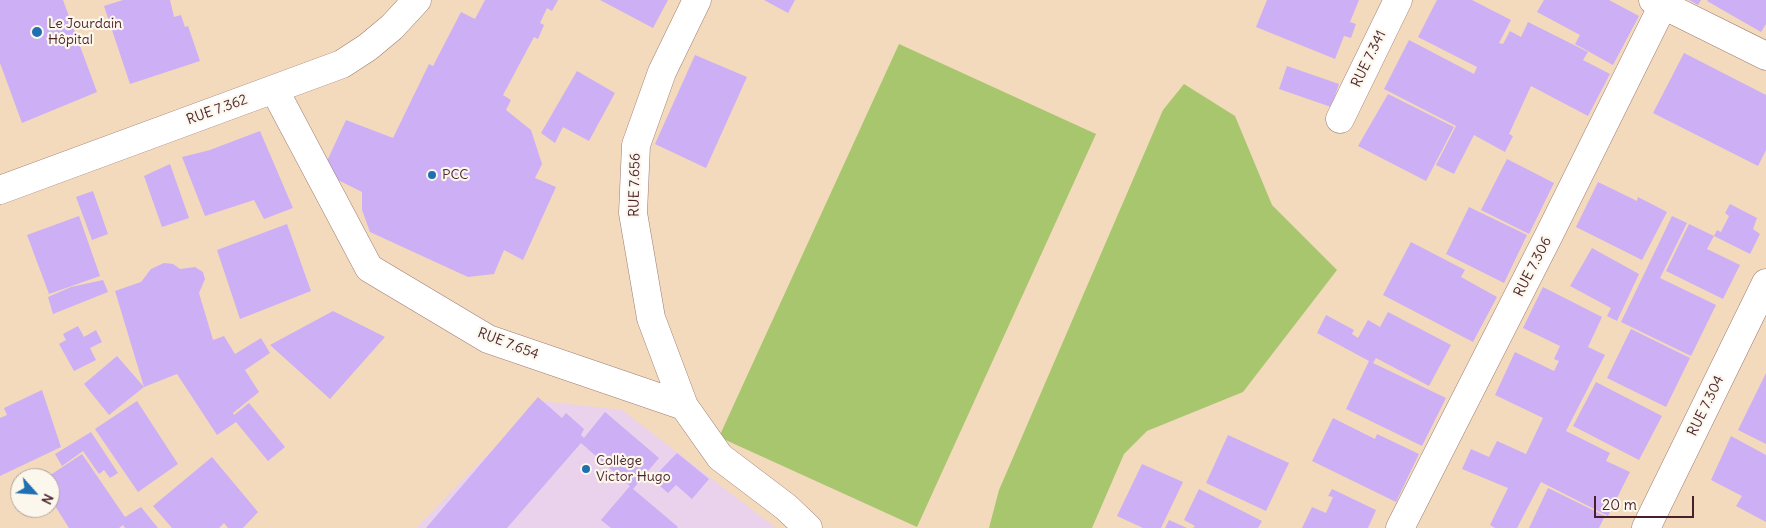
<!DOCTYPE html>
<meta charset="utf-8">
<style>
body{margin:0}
#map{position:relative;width:1766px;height:528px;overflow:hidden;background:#f3dabc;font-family:Delius,sans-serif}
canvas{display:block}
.north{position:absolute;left:10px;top:468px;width:50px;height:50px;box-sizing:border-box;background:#fbf7ec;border:1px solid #b4a19f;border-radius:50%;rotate:116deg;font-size:14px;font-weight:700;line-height:20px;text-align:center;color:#4a1f2b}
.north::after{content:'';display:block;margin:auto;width:18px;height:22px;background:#1f6fb2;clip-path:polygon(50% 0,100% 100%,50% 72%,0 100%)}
.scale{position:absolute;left:1594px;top:496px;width:100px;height:22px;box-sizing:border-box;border:2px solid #4a1f2b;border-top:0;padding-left:6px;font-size:15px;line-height:18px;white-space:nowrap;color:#4a1f2b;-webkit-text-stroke:4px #fbf7ec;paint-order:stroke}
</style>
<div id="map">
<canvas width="1766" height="528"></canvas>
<div class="north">N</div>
<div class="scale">20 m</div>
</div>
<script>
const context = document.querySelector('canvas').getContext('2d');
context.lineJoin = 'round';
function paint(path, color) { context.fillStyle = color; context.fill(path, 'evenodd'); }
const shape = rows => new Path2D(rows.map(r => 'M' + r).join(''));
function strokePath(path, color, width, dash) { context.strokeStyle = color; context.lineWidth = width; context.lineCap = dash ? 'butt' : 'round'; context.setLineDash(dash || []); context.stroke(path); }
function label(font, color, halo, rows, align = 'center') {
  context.font = font + ' Delius,sans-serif'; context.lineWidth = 4.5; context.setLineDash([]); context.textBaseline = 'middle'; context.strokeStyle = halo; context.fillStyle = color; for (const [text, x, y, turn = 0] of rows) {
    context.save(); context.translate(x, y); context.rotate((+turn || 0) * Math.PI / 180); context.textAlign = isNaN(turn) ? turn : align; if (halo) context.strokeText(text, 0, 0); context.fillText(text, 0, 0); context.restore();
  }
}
paint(shape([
 [540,401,622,410,776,528,416,528]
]), '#ead1ec');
paint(shape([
 [899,44,1096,134,917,527,719,437],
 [1184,84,1235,116,1272,205,1337,270,1243,392,1147,431,1124,454,1092,528,989,528,999,490,1163,110]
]), '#a8c66d');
paint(shape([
 [0,0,63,0,97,92,22,123,0,63],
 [123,0,170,0,174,17,181,15,185,27,188,26,200,61,130,84,104,6],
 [485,0,558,0,552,11,547,8,540,23,544,25,538,39,534,37,503,95,511,100,506,110,531,130,542,164,535,178,556,187,523,260,504,250,494,274,468,277,370,232,362,210,362,192,322,172,346,120,393,138,429,64,433,66,461,12,475,19],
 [600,0,668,0,653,28],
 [764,0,795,0,788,13],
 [1267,0,1359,0,1350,22,1356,24,1351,38,1344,36,1335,59,1256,27],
 [1437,0,1472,0,1511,20,1499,43,1503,44,1510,31,1521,37,1528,22,1588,52,1583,60,1610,74,1588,116,1531,86,1509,134,1513,136,1505,152,1474,135,1454,174,1436,165,1456,126,1384,89,1409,40,1474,74,1477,67,1418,37],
 [1544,0,1609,0,1639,16,1613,65,1575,44,1580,35,1537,12],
 [1689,0,1701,0,1698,5],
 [1708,0,1766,0,1766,24,1761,32,1707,1],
 [1684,53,1766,95,1766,150,1758,166,1653,113],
 [695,55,747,77,706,168,655,144],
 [1287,66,1339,84,1331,107,1279,89],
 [577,71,615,93,589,141,563,127,555,143,541,133],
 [1388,94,1454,127,1426,181,1358,146],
 [260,131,293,208,264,219,254,200,205,216,182,157,210,150],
 [1507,159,1554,183,1529,234,1481,210],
 [170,164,189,218,162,227,144,176],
 [1598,182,1637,201,1638,197,1667,212,1642,260,1576,227],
 [93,191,108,234,92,240,76,197],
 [1730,204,1757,218,1753,229,1760,234,1750,254,1714,236,1717,230,1721,232,1729,216,1725,213],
 [1469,207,1527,235,1504,283,1446,254],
 [79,216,100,276,49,294,27,235],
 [1672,216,1687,223,1660,278,1716,305,1691,356,1621,322],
 [287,224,311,291,240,319,217,250],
 [1689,224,1714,236,1707,249,1740,265,1723,299,1666,271],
 [1411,242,1465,270,1461,277,1497,297,1473,342,1383,295],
 [1592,248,1639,274,1617,321,1607,316,1611,308,1570,286],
 [164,263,173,264,180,269,195,267,203,272,205,279,199,293,213,340,224,336,235,354,261,338,270,353,245,370,259,392,233,413,234,415,249,403,285,447,268,461,236,422,217,435,177,374,144,387,115,291,141,282,151,269],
 [103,280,108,292,53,314,48,297,71,287],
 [1543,287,1602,317,1588,347,1605,355,1566,431,1610,453,1606,461,1630,472,1608,516,1541,482,1517,528,1495,528,1490,525,1508,488,1462,469,1471,449,1489,457,1497,441,1526,454,1543,418,1495,395,1515,352,1554,371,1559,361,1554,359,1560,346,1523,328],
 [333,311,385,337,330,399,270,345],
 [1388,312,1451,345,1429,386,1376,358,1373,363,1446,398,1422,446,1346,409,1369,361,1317,333,1326,315,1354,330,1352,334,1358,338,1368,320,1380,327],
 [78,326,84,337,96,330,102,342,90,348,96,360,74,371,59,344,66,340,63,334],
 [1631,329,1690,358,1666,407,1607,378],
 [117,356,144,387,109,415,84,384],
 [1766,373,1766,444,1738,430],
 [1596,382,1662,416,1639,460,1573,426],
 [42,390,61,447,0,476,0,418,7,415,4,408],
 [538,397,562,418,566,413,584,429,581,435,584,438,605,412,659,458,633,489,678,527,677,528,611,528,601,520,630,486,581,443,507,528,426,528],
 [137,401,178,464,138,492,95,429],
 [1333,418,1375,439,1377,434,1419,454,1396,502,1312,461],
 [91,432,118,473,110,478,104,470,99,474,83,451,62,466,55,454],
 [1228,435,1289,463,1266,511,1206,483],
 [1731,436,1766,455,1766,522,1736,506,1742,496,1711,480],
 [677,453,709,479,692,499,676,485,668,493,652,479],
 [82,454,125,517,141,507,158,528,125,528,123,525,119,528,69,528,50,498,50,478,46,478],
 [212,457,258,512,243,528,228,528,224,523,219,528,172,528,153,506],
 [1142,464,1183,482,1161,528,1143,528,1117,516],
 [1548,488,1605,516,1599,528,1529,528],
 [1199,489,1262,521,1258,528,1193,528,1195,526,1184,520],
 [1332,489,1376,510,1368,528,1302,528,1312,507,1326,513,1333,497,1328,496],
 [1169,520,1187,528,1165,528]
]), '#cdaff5');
const street = shape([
 [1653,0,1766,56],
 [274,89,369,268,488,339,684,406,720,457,786,507,808,528],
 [1340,119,1398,0],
 [0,190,342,64,368,47,392,27,417,0],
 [684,406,651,318,633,213,636,145,662,72,697,0],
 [1400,528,1550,233,1663,5],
 [1646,528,1766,283]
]);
strokePath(street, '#9e7c74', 29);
strokePath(street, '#fff', 28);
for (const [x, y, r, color] of [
 [37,32,6,"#1f6fb2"],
 [432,175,5,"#1f6fb2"],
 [586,469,5,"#1f6fb2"]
]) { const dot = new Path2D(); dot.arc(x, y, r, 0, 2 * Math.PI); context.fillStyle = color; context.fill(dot); strokePath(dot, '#fbf7ec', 2); }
label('14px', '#4a1f2b', '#fbf7ec', [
 ["Le Jourdain",48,24],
 ["Hôpital",48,40],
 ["PCC",442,175],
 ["Collège",596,461],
 ["Victor Hugo",596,477]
], 'left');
label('14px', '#4a1f2b', '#fbf7ec', [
 ["RUE 7.341",1369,59,-64],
 ["RUE 7.362",217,110,-20],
 ["RUE 7.656",635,185,-89],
 ["RUE 7.306",1533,267,-63],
 ["RUE 7.654",508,344,21],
 ["RUE 7.304",1706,406,-64]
]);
</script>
